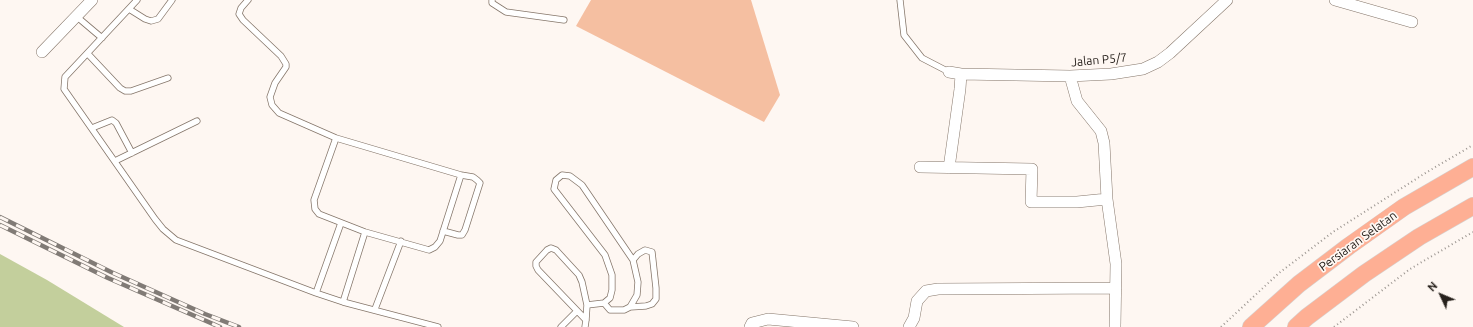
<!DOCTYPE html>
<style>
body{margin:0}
#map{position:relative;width:1473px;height:327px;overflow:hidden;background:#fef7f2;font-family:Ubuntu,sans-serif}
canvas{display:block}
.north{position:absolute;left:1421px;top:275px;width:40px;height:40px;-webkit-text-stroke:3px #fef7f2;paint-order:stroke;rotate:314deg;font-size:11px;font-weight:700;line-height:16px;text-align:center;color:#27211c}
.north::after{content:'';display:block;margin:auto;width:14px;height:18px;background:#27211c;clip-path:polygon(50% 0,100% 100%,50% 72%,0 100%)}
</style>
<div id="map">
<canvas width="1473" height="327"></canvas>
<div class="north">N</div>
</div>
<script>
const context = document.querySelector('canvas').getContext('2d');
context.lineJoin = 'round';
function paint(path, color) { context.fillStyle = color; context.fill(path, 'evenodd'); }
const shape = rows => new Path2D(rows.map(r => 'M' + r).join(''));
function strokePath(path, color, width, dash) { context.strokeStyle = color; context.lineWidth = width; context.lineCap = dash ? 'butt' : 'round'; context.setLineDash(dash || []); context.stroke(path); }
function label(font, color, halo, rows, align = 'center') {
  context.font = font + ' Ubuntu,sans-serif'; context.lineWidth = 3.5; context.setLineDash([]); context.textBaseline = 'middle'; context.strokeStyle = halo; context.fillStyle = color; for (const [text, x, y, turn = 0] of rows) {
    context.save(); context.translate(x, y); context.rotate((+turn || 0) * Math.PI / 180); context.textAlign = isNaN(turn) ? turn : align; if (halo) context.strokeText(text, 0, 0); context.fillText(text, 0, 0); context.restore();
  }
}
paint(shape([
 [0,254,47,280,124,327,0,327]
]), '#c3cf9c');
paint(shape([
 [591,0,751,0,780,95,764,122,576,26]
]), '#f5bfa1');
const service = shape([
 [137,0,65,77,64,89,155,219,163,229,176,240,316,293,343,302,438,327],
 [248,0,241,8,239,14,243,20,281,56,286,64,286,67,275,83,270,97,272,105,279,113,336,138,461,175,473,177,477,180,480,183,465,230,462,235,458,235,443,231],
 [492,0,492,3,506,12,564,20],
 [900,0,904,35,922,58,949,72],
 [129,9,145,19,151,21,158,19,172,0],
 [76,16,102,38],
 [88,54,120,88,125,91,131,91,168,78],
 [92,128,112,120,116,123,132,153],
 [336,138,314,200,315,209,319,214,365,232,429,250,435,247,440,241,461,175],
 [115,161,197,121],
 [316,293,341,223],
 [343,302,365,232],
 [587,305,604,303,610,298,612,290,612,275,605,255,554,189,556,180,562,175,570,176,582,185,633,260,638,282,637,295,630,307,624,310,610,310,604,303],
 [630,307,646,306,652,304,656,299,656,288,652,252,645,250,638,254,633,260],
 [375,309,401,241],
 [561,327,577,311],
 [585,327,586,320,587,305,582,282,579,275,556,250,551,248,547,250,536,262,536,266,538,270,586,320]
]);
const minor = shape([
 [1335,0,1412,22],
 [42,52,92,0],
 [949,72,961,74,1070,76,1111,74,1143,69,1158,62,1170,53,1227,0],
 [1070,76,1077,101,1101,131,1104,143,1107,199,1116,264,1115,327],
 [920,167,1032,169,1031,202,1077,202,1107,199],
 [949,168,960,89,961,74],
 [750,327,752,323,768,319,853,327],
 [909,327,914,318,917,301,926,291,938,289,1116,288]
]);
const primary = shape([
 [1251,327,1299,284,1349,246,1404,207,1473,167],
 [1296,327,1307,317,1364,274,1419,237,1473,206]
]);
strokePath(service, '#85766a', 7);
strokePath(minor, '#85766a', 12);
strokePath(primary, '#d4d3d2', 18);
strokePath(shape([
 [1221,327,1279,273,1333,232,1427,172,1473,145],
 [1334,327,1410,269,1473,232]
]), '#9c9691', 2, [1, 3]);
strokePath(service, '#fff', 5.5);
strokePath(minor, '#fff', 11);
strokePath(primary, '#feaf94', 17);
const rail = shape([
 [0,217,111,272,205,314,239,327],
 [0,225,108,278,220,327]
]);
strokePath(rail, '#817b76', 4.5);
strokePath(rail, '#fef7f2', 3, [9]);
label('12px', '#27211c', '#fef7f2', [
 ["Jalan P5/7",1099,60,-5],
 ["Persiaran Selatan",1358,241,-36]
]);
</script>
